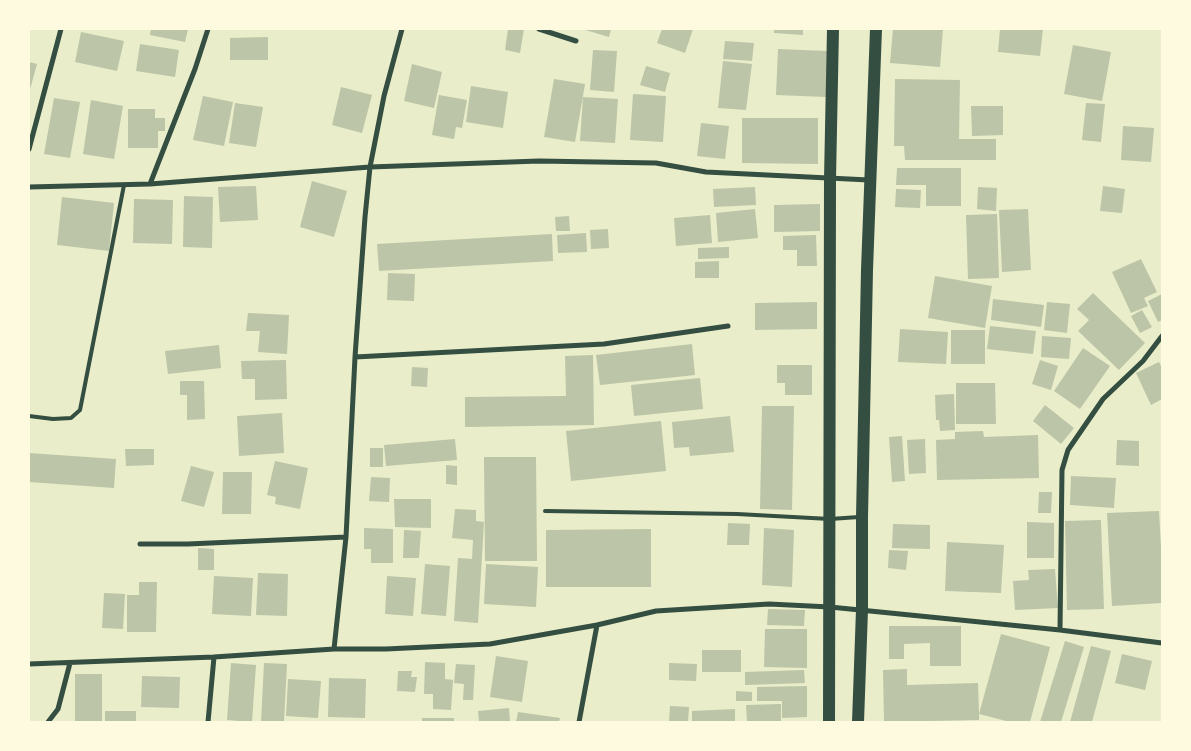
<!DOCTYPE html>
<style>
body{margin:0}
#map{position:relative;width:1191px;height:751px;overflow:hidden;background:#e9edc9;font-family:"Public Sans",sans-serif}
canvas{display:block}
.frame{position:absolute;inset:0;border:30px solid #fefae0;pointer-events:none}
</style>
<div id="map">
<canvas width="1191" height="751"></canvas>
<div class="frame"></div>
</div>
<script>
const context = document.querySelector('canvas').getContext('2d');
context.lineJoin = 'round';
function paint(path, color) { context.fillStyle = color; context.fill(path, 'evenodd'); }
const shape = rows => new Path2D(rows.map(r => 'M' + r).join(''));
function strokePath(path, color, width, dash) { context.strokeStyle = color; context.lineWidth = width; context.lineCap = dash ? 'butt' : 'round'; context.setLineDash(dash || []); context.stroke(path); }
paint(shape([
 [151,29,188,29,185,42,150,35],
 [508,29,524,29,520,53,505,50],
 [582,29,611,29,609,37],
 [662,29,693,29,685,53,657,43],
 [774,29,803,29,803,35,774,33],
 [893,29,943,29,940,67,890,63],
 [1000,29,1043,29,1040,56,998,52],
 [81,32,124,41,117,71,75,62],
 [268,37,268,60,230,60,230,38],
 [725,41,754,43,752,61,723,59],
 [140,44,179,50,175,77,136,71],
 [1073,45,1111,52,1102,101,1064,94],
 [778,49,827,51,826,97,776,95],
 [593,50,617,51,614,92,590,90],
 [723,61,752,64,746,110,718,108],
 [29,62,37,64,29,93],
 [412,64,442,72,434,108,404,101],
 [646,66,670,73,665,92,640,85],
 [554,79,585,84,575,142,544,137],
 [895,79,960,80,959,139,996,139,996,160,905,160,904,146,894,146],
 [471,86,508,92,503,128,466,122],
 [341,87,372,95,362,133,332,125],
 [633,94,666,96,663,142,630,140],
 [439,95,467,100,462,128,456,127,454,139,432,135],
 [203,96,233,102,224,146,193,140],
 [583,97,618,99,615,143,580,141],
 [54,98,80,102,70,158,44,154],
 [91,100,123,106,114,159,83,154],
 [235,103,263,107,256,147,229,143],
 [1086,103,1105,104,1101,142,1082,140],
 [971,106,1003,106,1003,135,972,136],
 [128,109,155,109,155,118,165,118,165,131,158,131,158,148,128,148],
 [742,118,818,118,818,164,742,163],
 [701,123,729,126,725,159,697,156],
 [1123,126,1154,128,1151,162,1121,160],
 [897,168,961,168,961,206,926,206,926,185,896,185],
 [312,181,347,191,334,237,300,227],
 [256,186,258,220,220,222,218,187],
 [1103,186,1125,189,1122,213,1100,211],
 [755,187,756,205,714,207,713,189],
 [978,187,997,188,996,211,977,209],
 [896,189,921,190,920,208,895,207],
 [184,196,213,197,212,248,183,247],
 [62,197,114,203,109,251,57,245],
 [134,199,173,200,172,244,133,243],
 [820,204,820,231,774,232,774,205],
 [755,209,758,238,718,242,716,213],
 [1028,209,1031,270,1002,272,999,210],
 [997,214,999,278,968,279,966,215],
 [710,215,712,243,676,246,674,218],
 [569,216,570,231,556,231,555,217],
 [608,229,609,248,591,249,590,230],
 [586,233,587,252,558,253,557,235],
 [552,234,553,261,379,271,377,244],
 [816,235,817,266,797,266,797,250,783,250,783,236],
 [729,247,729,258,698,259,698,248],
 [1141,259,1157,292,1144,298,1148,306,1131,313,1112,272],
 [719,261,719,278,695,278,695,262],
 [388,273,415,274,414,301,387,300],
 [935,276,992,286,985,328,928,318],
 [1093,293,1145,343,1119,370,1078,331,1089,320,1077,309],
 [1162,294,1162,320,1158,322,1148,301],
 [993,299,1044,305,1041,327,991,320],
 [817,302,817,329,755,330,755,303],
 [1047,302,1070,304,1067,333,1044,330],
 [1142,310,1152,327,1140,333,1131,316],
 [248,313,289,315,287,354,258,352,260,331,246,331],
 [990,326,1036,331,1033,354,987,349],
 [900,329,948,332,946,364,898,362],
 [951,330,985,330,985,364,951,364],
 [1042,336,1071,338,1069,359,1041,357],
 [692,344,695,375,600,385,596,355],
 [219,345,221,368,168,374,165,351],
 [1083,348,1110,366,1080,409,1054,391],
 [593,355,594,425,465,427,465,397,566,396,565,356],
 [286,360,287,399,255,400,255,379,242,379,241,361],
 [1040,360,1058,366,1051,390,1032,384],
 [1159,362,1162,368,1162,399,1151,405,1136,373],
 [777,365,812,365,812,395,785,395,785,383,777,383],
 [412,367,428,368,427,387,411,386],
 [700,378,703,409,634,416,631,385],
 [180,381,204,381,205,419,187,420,187,395,180,395],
 [956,383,995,383,996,424,956,424],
 [954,394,955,430,940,431,939,420,936,420,935,395],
 [1045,405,1074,428,1061,444,1033,421],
 [762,406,794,406,792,510,760,509],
 [282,413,284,453,239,456,237,416],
 [730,416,734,452,690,456,689,447,674,448,672,422],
 [661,421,666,471,571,481,566,431],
 [983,431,984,437,1038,435,1039,478,937,480,936,440,955,439,955,432],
 [902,436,905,481,892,482,889,437],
 [455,439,457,460,386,466,384,445],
 [925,439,926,473,909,474,907,440],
 [1117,440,1139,441,1139,466,1116,465],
 [370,448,383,448,383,467,370,467],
 [125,449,154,449,154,465,126,466],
 [29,453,116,459,114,488,29,482],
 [484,457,536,457,537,561,485,561],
 [275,461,308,468,300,509,275,504,276,497,267,495],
 [446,465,457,466,457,485,446,484],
 [191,466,214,472,204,507,181,501],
 [223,472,252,472,251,514,222,514],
 [1071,476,1116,478,1114,508,1070,505],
 [371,477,390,478,389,502,369,501],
 [1039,492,1052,492,1051,513,1038,513],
 [394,499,431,499,431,528,395,527],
 [455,509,476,510,476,521,484,522,478,623,454,621,458,558,472,559,473,540,452,538],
 [1159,511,1161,547,1162,547,1162,603,1112,606,1107,513],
 [1101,520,1104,609,1067,610,1065,521],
 [1027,522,1054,523,1054,558,1027,558],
 [728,523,750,524,749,545,727,545],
 [893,524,930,525,930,549,892,548],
 [364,528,393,529,393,563,371,563,371,549,364,549],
 [764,528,794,530,792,587,762,585],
 [651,529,651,587,546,587,546,530],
 [404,530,421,531,419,558,403,558],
 [947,542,1004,545,1001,593,945,591],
 [198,548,214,549,214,570,198,570],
 [889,550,908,551,906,570,888,568],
 [425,564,450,566,446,616,421,614],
 [486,564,538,567,536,607,484,604],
 [1055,569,1058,608,1015,610,1013,581,1029,580,1028,570],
 [258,573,288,574,287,616,256,615],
 [214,576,253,578,251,616,212,614],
 [387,576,416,578,413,616,385,614],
 [139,582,157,582,156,632,127,632,127,595,139,595],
 [104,593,125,594,123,629,102,628],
 [768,609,805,610,804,626,767,625],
 [889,626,961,626,961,666,930,666,930,643,904,644,904,659,889,659],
 [765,629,807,629,807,668,764,667],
 [1001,634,1050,647,1030,722,1010,722,979,714,979,720,884,722,883,670,907,669,907,685,978,683,979,714],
 [1065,641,1084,647,1061,722,1040,722],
 [1091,646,1111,651,1092,722,1070,722],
 [702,650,741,650,741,672,702,672],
 [1122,654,1152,661,1145,690,1115,683],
 [496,656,528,661,522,702,490,697],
 [425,662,445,663,445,679,453,680,451,710,433,709,433,694,424,694],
 [231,663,256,665,252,722,227,720],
 [264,663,287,664,284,722,261,722],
 [669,663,697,664,696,681,669,680],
 [456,664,475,665,473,700,463,700,464,684,454,683],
 [804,670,805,683,745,685,745,672],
 [398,671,412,671,411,677,417,677,415,692,397,691],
 [75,674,102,674,102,722,75,721],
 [142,676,180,677,179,708,141,707],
 [329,678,366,679,365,718,328,717],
 [288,679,321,681,318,718,286,716],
 [807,686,807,717,782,718,782,701,757,701,757,687],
 [736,691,752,692,752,701,736,701],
 [781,704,781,721,747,721,746,705],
 [670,706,689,707,688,722,669,722],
 [509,708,510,722,479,722,478,711],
 [735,709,735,722,692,722,692,711],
 [105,711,136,711,136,722,105,722],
 [518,712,560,718,559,722,516,722],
 [422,718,454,718,454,722,422,722]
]), '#bcc5a7');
strokePath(shape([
 [29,416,53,419,71,418,80,410,124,185],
 [545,511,737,514,830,519,859,517]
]), '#344e41', 4);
strokePath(shape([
 [539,29,576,41],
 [29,149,61,29],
 [150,184,195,69,208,29],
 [29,187,150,184,370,167,539,161,656,163,706,172,869,180],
 [355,357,604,344,728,326],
 [140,544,188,544,346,537],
 [1060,630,1062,470,1068,450,1103,399,1143,361,1162,336],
 [334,649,346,537,355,357,365,217,370,167,384,96,402,29],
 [29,664,214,657,334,649,386,649,490,644,597,625],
 [48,722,58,709,70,663],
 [208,722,214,657],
 [579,722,597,625,656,611,769,604,830,607,1060,630,1162,643]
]), '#344e41', 5);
strokePath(shape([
 [829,722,830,179,833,29],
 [858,722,862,610,862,517,867,270,876,29]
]), '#344e41', 12);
</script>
